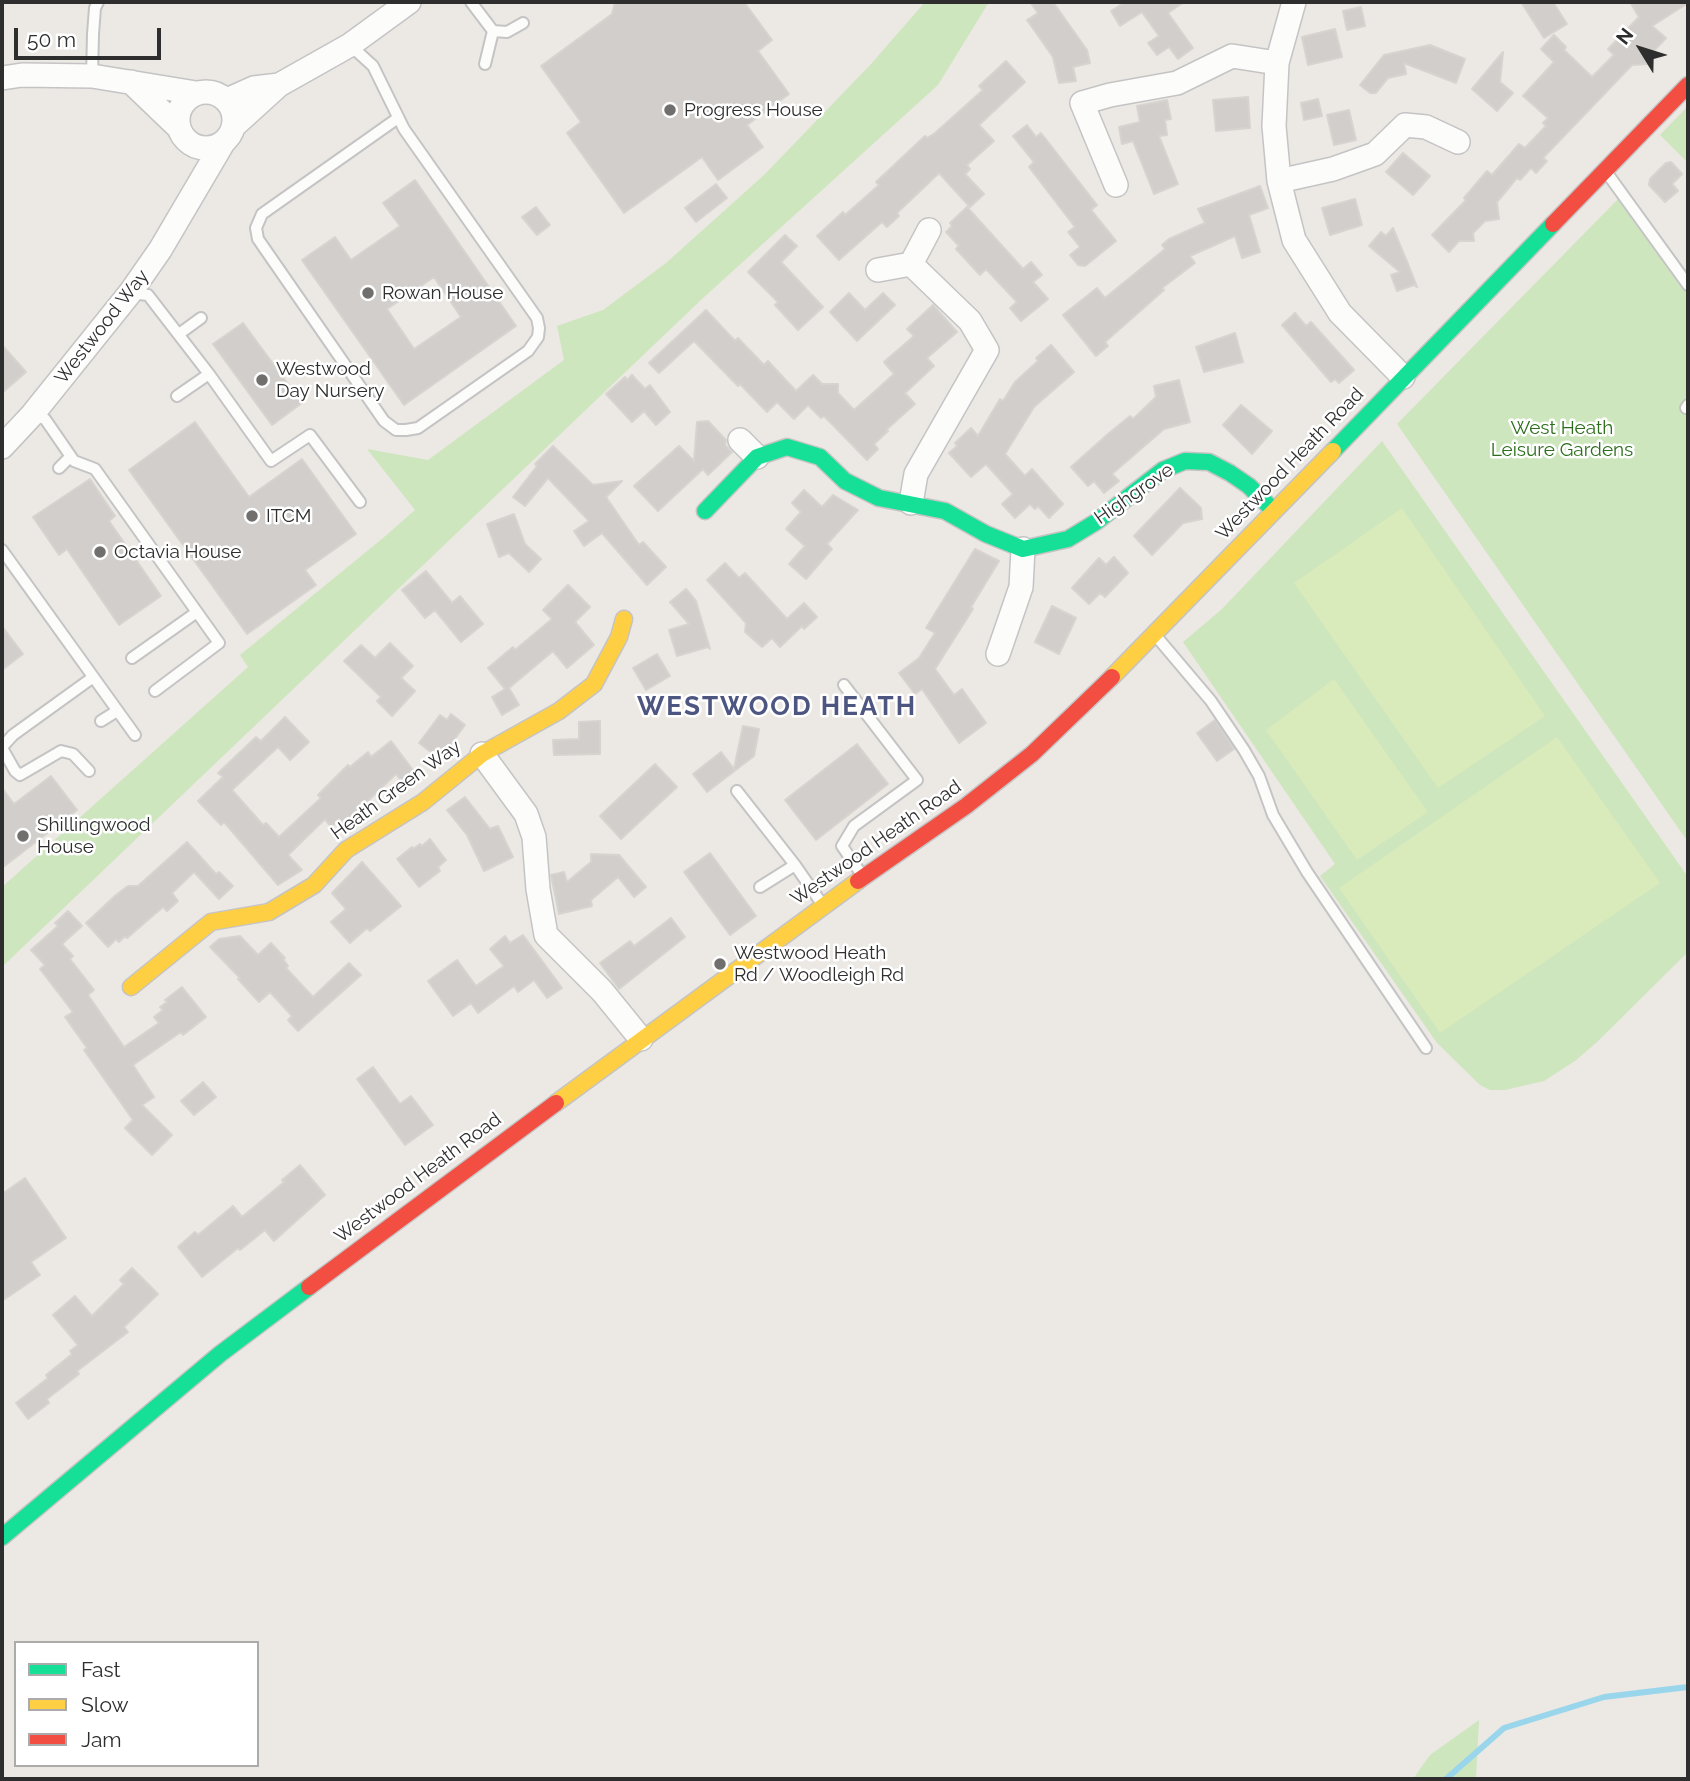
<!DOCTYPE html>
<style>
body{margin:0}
#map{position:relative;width:1690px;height:1781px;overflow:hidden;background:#ece8e4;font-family:Raleway,sans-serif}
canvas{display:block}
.frame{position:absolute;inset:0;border:4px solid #2e2e2e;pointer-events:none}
.legend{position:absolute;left:14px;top:1641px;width:245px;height:126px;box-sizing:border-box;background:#fff;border:2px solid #ababab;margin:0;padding:9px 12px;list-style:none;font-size:21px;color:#2e2e2e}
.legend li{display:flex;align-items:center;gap:14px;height:35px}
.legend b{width:35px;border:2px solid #ababab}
.north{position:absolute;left:1606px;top:14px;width:70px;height:70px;-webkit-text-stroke:5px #fff;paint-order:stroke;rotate:308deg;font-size:19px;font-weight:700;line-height:28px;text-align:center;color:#2e2e2e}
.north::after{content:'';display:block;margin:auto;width:24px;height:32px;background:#2e2e2e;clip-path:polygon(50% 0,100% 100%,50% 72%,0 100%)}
.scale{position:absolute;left:14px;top:28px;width:147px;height:32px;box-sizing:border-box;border:4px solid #2e2e2e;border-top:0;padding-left:9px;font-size:21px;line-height:24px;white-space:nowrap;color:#2e2e2e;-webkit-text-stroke:5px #fff;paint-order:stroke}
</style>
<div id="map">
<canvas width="1690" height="1781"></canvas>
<div class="frame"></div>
<ul class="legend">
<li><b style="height:9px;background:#16e098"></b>Fast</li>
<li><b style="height:9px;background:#ffcf43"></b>Slow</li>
<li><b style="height:9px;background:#f24e42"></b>Jam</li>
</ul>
<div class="north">N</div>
<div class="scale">50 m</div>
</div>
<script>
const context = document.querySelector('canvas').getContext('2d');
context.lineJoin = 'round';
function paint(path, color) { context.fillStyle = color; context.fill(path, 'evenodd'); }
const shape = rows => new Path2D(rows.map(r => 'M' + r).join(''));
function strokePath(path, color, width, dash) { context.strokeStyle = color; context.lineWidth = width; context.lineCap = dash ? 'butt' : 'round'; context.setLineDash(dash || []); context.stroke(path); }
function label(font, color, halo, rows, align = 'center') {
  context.font = font + ' Raleway,sans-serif'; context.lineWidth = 5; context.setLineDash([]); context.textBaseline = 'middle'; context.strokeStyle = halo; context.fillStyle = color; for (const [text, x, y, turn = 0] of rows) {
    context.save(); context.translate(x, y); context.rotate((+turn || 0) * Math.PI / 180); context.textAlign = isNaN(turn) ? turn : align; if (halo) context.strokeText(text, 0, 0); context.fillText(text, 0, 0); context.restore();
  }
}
paint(shape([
 [925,2,989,2,938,85,702,299,2,967,2,887,248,667,240,655,383,538,415,510,367,449,428,460,564,360,557,326,603,310,666,263,764,175,871,64],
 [1688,106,1688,163,1660,135],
 [1622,195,1688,288,1688,842,1397,424],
 [1382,441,1688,877,1688,952,1596,1043,1575,1061,1544,1081,1505,1090,1490,1090,1480,1085,1437,1043,1320,876,1335,864,1183,642,1222,609],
 [1479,1720,1476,1779,1413,1779,1430,1755]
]), '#cee6be');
paint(shape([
 [1402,508,1545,716,1438,788,1294,583],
 [1334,679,1428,812,1357,860,1266,730],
 [1557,737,1660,883,1440,1033,1339,888]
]), '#d9eabb');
strokePath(shape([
 [1446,1779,1504,1728,1604,1697,1688,1687]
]), '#99d6ec', 6);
const building = shape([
 [615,2,744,2,772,40,758,51,789,94,747,125,763,147,718,180,702,157,624,213,567,133,581,122,541,66,612,14,615,2],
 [1030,2,1053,2,1087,50,1090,63,1073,67,1076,81,1059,83,1053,57,1027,20,1038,13,1030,2],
 [1125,2,1184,2,1168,13,1193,48,1178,59,1169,47,1157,55,1148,43,1159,36,1142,12,1120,26,1111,11,1125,2],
 [1521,2,1553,2,1567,24,1544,38,1521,2],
 [1630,2,1688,3,1652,26,1666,38,1649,56,1648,64,1632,65,1543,158,1547,161,1536,173,1531,168,1520,180,1517,178,1497,202,1499,219,1485,221,1473,233,1474,241,1459,241,1449,252,1432,235,1466,200,1464,198,1487,171,1492,175,1519,144,1525,148,1546,126,1543,123,1548,118,1523,96,1554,62,1541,49,1554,35,1566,47,1564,50,1592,77,1614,55,1608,49,1639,17,1630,2],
 [1361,7,1365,26,1347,30,1343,11,1361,7],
 [1335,29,1342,57,1308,65,1302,37,1335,29],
 [1430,45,1465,59,1456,83,1404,63,1406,74,1388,78,1376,93,1370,93,1360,85,1384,55,1430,45],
 [1503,52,1500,82,1513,93,1497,111,1472,89,1503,52],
 [1006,61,1025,82,979,125,994,141,967,165,970,169,965,174,984,194,970,207,939,173,897,213,899,216,887,227,882,222,839,260,817,236,843,212,845,215,879,185,876,182,925,136,927,138,935,133,983,90,979,86,1006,61],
 [1248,97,1250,128,1216,131,1213,100,1248,97],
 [1318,99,1322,116,1304,120,1301,103,1318,99],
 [1167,100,1171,119,1165,120,1167,135,1159,136,1178,184,1154,194,1133,141,1122,144,1119,127,1140,122,1137,106,1167,100],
 [1349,110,1356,140,1334,145,1327,115,1349,110],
 [1027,125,1036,137,1041,133,1097,205,1091,210,1116,241,1085,266,1078,265,1070,255,1080,247,1068,232,1075,227,1029,167,1034,162,1013,136,1027,125],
 [1403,153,1430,176,1413,195,1386,172,1403,153],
 [1671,162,1682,174,1672,184,1678,191,1665,202,1649,185,1650,179,1666,163,1671,162],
 [415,180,516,326,404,405,302,260,335,237,351,260,400,226,383,203,415,180],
 [434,277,461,317,414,349,387,309,434,277],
 [716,184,727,198,696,222,685,208,716,184],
 [1260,186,1268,208,1249,215,1260,252,1242,258,1235,236,1190,256,1195,263,1162,288,1164,290,1105,342,1108,346,1096,356,1063,315,1097,288,1105,298,1165,249,1162,245,1169,239,1205,223,1198,209,1260,186],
 [1355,199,1362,225,1330,235,1322,208,1355,199],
 [536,207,550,225,537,235,522,217,536,207],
 [967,207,1023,269,1031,262,1042,275,1033,282,1048,299,1021,321,1010,308,1017,302,986,269,980,275,956,249,959,246,946,232,952,226,950,223,967,207],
 [1393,228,1410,269,1417,287,1414,285,1397,291,1391,275,1400,272,1369,246,1381,232,1386,236,1393,228],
 [785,235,797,246,781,262,823,307,798,330,775,305,778,302,748,272,785,235],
 [849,293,865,310,883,293,895,305,857,341,830,312,849,293],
 [933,305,957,332,927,358,934,366,905,393,915,404,886,430,888,431,874,444,878,449,867,460,824,416,821,418,808,405,794,419,777,402,767,412,740,384,738,386,694,341,659,373,649,363,706,310,735,341,738,338,764,365,768,361,796,391,813,375,822,384,838,384,838,393,854,410,894,374,884,362,914,336,907,329,933,305],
 [1295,313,1306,326,1311,322,1354,370,1339,383,1335,379,1331,382,1282,325,1295,313],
 [243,323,302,403,272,425,213,344,243,323],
 [1235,333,1243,362,1204,372,1196,347,1235,333],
 [2,345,26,372,2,393,2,345],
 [1051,345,1074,372,1034,407,1005,454,1025,476,1032,469,1063,504,1049,518,1038,506,1035,509,1030,504,1015,518,1002,504,1013,494,986,464,971,477,949,453,957,446,955,443,971,428,978,436,1000,399,1003,401,1015,382,1038,361,1036,358,1051,345],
 [632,375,645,389,650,385,670,412,656,425,644,411,632,422,606,394,625,377,627,380,632,375],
 [1179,380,1190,422,1164,429,1112,474,1119,481,1104,493,1094,481,1088,486,1071,467,1108,434,1130,416,1133,419,1156,397,1154,386,1179,380],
 [1241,405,1272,431,1252,454,1223,425,1241,405],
 [708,421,726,440,725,445,732,452,708,475,703,469,658,511,634,486,679,446,694,461,697,422,708,421],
 [195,422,249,497,302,459,356,534,305,570,316,585,247,634,129,470,195,422],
 [553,446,593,485,622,481,606,497,639,545,643,542,666,567,647,585,602,533,584,546,574,531,589,521,548,478,525,506,513,497,537,466,535,464,553,446],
 [90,479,115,516,109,521,161,596,119,625,67,549,59,555,33,517,90,479],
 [1180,488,1201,508,1202,519,1183,523,1152,555,1134,536,1180,488],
 [804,490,822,507,833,495,858,510,827,544,832,549,806,579,789,564,805,546,786,529,801,512,792,503,804,490],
 [514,514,525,544,541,559,529,572,509,553,499,557,487,524,514,514],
 [975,549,999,561,971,607,973,609,935,669,954,695,962,689,986,723,959,743,922,689,915,694,899,673,919,658,935,633,926,628,975,549],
 [1114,557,1128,573,1105,597,1100,593,1089,604,1072,588,1099,558,1106,565,1114,557],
 [725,563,739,578,745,573,787,619,804,603,817,617,804,629,802,626,780,647,772,638,762,647,745,632,746,623,707,580,725,563],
 [426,571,452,603,460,596,483,624,461,642,435,610,425,618,402,590,426,571],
 [568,585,590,607,575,622,594,645,567,668,553,651,509,688,519,705,502,715,492,697,505,689,488,668,513,647,515,650,552,619,543,610,568,585],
 [686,589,696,601,710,649,708,647,677,656,669,630,689,624,670,602,686,589],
 [1052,606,1076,618,1059,654,1035,642,1052,606],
 [2,626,23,654,2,670,2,626],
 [390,643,413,666,401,678,415,691,392,716,377,701,381,697,344,661,361,645,375,658,390,643],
 [657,654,670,676,646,690,633,668,657,654],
 [451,714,465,725,440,759,419,743,440,715,447,720,451,714],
 [285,717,309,742,290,760,278,747,232,790,263,825,266,823,279,837,321,798,318,795,348,765,350,767,368,752,371,757,391,741,419,778,407,788,396,774,350,818,348,816,342,822,339,819,331,827,325,819,288,855,302,870,278,885,224,822,221,825,198,801,223,777,218,773,256,737,261,741,285,717],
 [1215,720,1234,749,1217,761,1197,733,1215,720],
 [600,721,600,754,554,755,553,740,579,739,579,722,600,721],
 [743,726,759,729,754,756,707,792,693,774,721,752,734,769,743,726],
 [857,744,888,784,816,840,785,800,857,744],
 [655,764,677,787,621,839,600,816,655,764],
 [51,776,77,810,2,868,2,788,14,804,51,776],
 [465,797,490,829,498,826,513,857,484,871,467,835,447,810,465,797],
 [430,839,446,860,438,867,440,871,419,887,397,859,412,847,413,849,420,844,422,846,430,839],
 [187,842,216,874,219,872,233,886,219,899,194,872,172,893,178,901,167,911,163,907,127,938,125,936,119,942,116,939,108,947,86,923,116,895,128,886,138,886,187,842],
 [710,853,756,916,730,935,684,872,710,853],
 [591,854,619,855,646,887,634,897,618,877,591,900,592,906,559,914,551,875,564,872,567,882,591,862,591,854],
 [362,862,401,906,370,931,367,928,350,943,331,922,346,909,332,893,362,862],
 [68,911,82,926,62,944,73,956,70,959,94,990,88,995,124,1047,159,1023,154,1017,163,1010,160,1007,167,1002,165,1000,182,987,206,1017,183,1035,181,1032,133,1065,154,1097,142,1105,172,1135,152,1155,125,1128,133,1120,84,1050,87,1048,65,1017,73,1012,40,969,45,965,31,950,58,926,55,923,68,911],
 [671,918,685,937,619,989,600,963,630,941,634,946,671,918],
 [523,935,562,988,547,998,534,980,518,992,514,986,478,1013,471,1003,453,1016,428,981,457,960,476,986,504,966,490,949,505,936,510,943,523,935],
 [240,936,258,955,271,943,285,958,283,959,288,966,286,968,313,997,349,963,361,975,298,1031,288,1020,292,1016,270,992,259,1002,238,979,240,978,210,947,219,939,240,936],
 [373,1067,400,1104,411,1096,433,1125,405,1145,357,1079,373,1067],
 [203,1082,216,1097,194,1115,181,1101,203,1082],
 [300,1165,325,1195,274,1241,265,1230,240,1250,238,1248,202,1277,178,1247,195,1232,198,1235,233,1206,242,1217,284,1182,282,1180,300,1165],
 [25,1178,66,1238,31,1262,40,1275,2,1301,2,1194,25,1178],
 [132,1268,158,1294,124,1327,128,1332,77,1371,79,1374,47,1399,49,1403,28,1419,16,1403,48,1378,46,1375,72,1354,70,1351,78,1345,53,1315,75,1296,92,1316,124,1284,120,1280,132,1268]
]);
paint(building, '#d1cecb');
strokePath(building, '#d7d4d0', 2);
const lane = shape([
 [471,2,493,31,485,64],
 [493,31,507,32,523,23],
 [350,45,373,66,404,129,537,318,539,328,538,337,528,351,418,428,406,430,396,430,384,421,258,239,256,228,262,214,398,118],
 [92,76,93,34,95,8,98,2],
 [1607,173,1688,285],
 [130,293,148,295,209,374,271,461,310,435,360,502],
 [179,334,201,318],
 [177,396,209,374],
 [1686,408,1688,405],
 [32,415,45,419,74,461,95,469,219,643,155,691],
 [59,468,70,457],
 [2,550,135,735],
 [1156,636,1211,701,1244,750,1259,776,1273,815,1307,872,1426,1048],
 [132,658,197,612],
 [844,685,917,780,854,826,842,846,862,875],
 [101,721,117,711],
 [2,747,13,735,92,678],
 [2,748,15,771,20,775,61,751,73,754,89,771],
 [737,791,795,865],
 [760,887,795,865,822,904]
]);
const street = shape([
 [1294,2,1277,63,1274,126,1279,181,1294,240,1340,313,1403,377],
 [2,78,22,75,92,76,196,93],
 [131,82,179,128],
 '178 120a28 28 0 1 1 56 0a28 28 0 1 1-56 0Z',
 [227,100,254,88,279,85],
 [235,125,279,85,350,45,409,2],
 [1279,181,1333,169,1375,154,1405,125,1426,127,1458,142],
 [1116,185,1082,103,1110,95,1177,83,1232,56,1277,63],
 [878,270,911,264],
 [740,440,757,457],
 [2,447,32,415,130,293,160,250,223,143],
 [911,503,916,474,987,350,970,321,911,264,929,230],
 [998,654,1021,587,1023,549],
 [482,754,526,814,534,837,538,889,546,935,602,991,641,1039]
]);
const fast = shape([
 [1333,451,1553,224],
 [705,511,757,457,787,447,820,457,845,481,879,498,945,511,986,534,1023,549,1068,539,1096,522,1163,470,1185,461,1209,462,1230,473,1249,486,1274,511],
 [2,1537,220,1354,309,1287]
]);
const slow = shape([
 [1112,677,1333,451],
 [131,987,211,922,269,912,314,885,346,850,423,802,482,754,559,711,594,684,619,637,624,619],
 [556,1103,858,881]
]);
const jam = shape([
 [1553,224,1688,85],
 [858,881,966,806,1032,754,1112,677],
 [309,1287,556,1103]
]);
strokePath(lane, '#c5c4c5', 14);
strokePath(street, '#c5c4c5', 26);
strokePath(fast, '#c5c4c5', 19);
strokePath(slow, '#c5c4c5', 19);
strokePath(jam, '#c5c4c5', 19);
strokePath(lane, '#fcfcfb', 10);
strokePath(street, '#fcfcfb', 23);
strokePath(fast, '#16e098', 16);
strokePath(slow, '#ffcf43', 16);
strokePath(jam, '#f24e42', 16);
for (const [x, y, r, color] of [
 [670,110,7,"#706f6e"],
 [368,293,7,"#706f6e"],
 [262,380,7,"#706f6e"],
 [252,516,7,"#706f6e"],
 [100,552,7,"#706f6e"],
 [23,836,7,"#706f6e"],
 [720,964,7,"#706f6e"]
]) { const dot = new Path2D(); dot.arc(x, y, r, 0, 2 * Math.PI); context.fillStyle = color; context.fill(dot); strokePath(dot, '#fff', 2.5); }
label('19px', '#2e2e2e', '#fff', [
 ["Progress House",684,110],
 ["Rowan House",382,293],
 ["Westwood",276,369],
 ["Day Nursery",276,391],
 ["ITCM",266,516],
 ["Octavia House",114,552],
 ["Shillingwood",37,825],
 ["House",37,847],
 ["Westwood Heath",734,953],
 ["Rd / Woodleigh Rd",734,975]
], 'left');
label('19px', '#2e2e2e', '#fff', [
 ["Westwood Way",102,327,-52],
 ["Westwood Heath Road",1290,464,-46],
 ["Highgrove",1134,494,-35],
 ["Heath Green Way",396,790,-36],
 ["Westwood Heath Road",876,843,-35],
 ["Westwood Heath Road",418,1178,-37]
]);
label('19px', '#2c6e1b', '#fff', [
 ["West Heath",1562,428],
 ["Leisure Gardens",1562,450]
]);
context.letterSpacing = '2px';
label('bold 26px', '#4d5680', '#fff', [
 ["WESTWOOD HEATH",777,707]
]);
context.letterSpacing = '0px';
</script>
